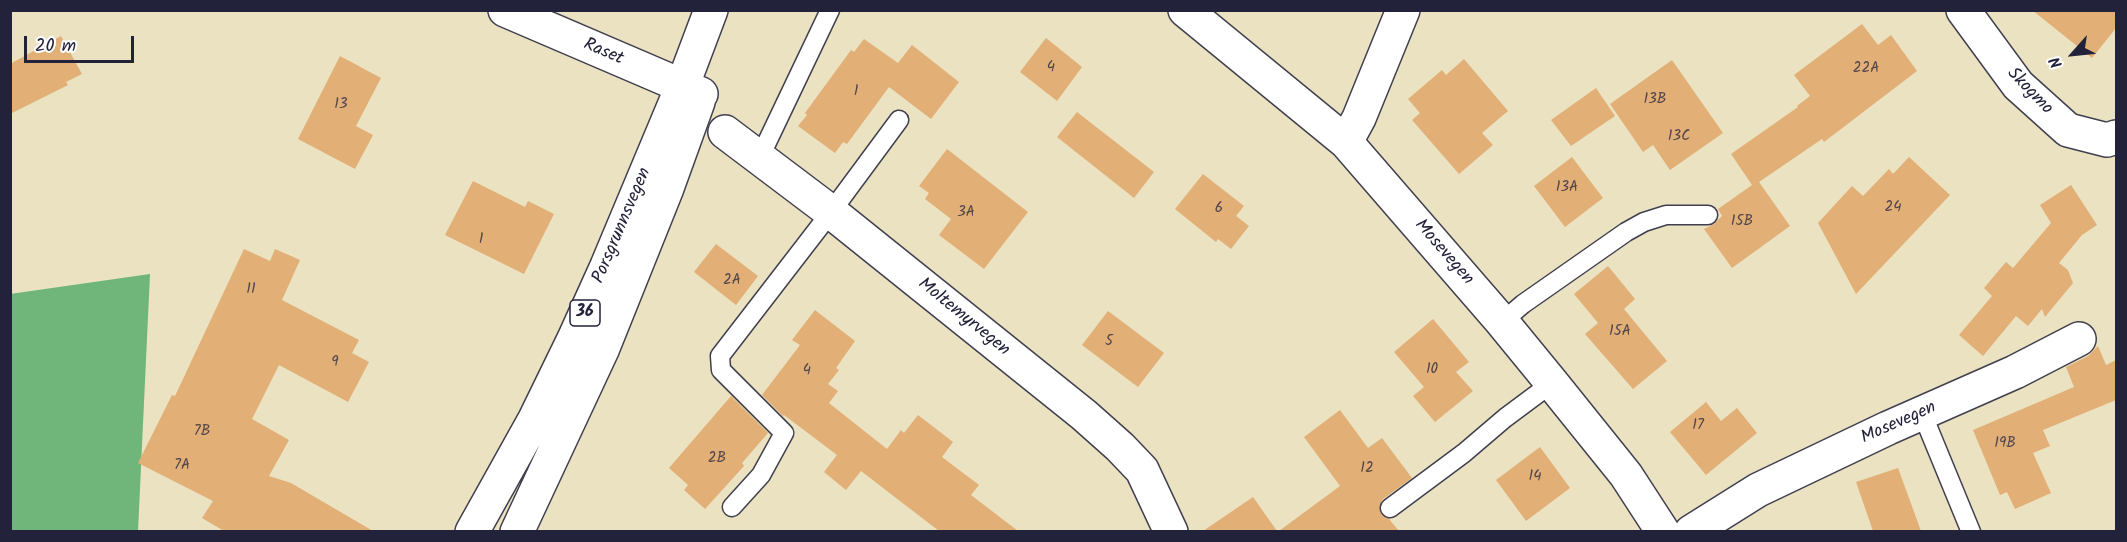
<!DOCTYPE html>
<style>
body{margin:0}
#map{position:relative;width:2127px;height:542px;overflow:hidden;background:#eae2c1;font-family:Kalam,sans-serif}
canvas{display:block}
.frame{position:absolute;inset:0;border:12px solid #22223b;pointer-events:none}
.north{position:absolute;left:2043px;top:24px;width:60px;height:60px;-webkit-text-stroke:4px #fff;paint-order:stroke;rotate:243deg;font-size:16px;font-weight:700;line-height:24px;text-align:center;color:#22223b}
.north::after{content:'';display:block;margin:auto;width:21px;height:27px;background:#22223b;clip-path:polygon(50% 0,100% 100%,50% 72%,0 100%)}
.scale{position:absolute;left:24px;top:36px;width:110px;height:27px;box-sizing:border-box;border:3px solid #22223b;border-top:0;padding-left:8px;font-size:18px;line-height:21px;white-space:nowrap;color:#22223b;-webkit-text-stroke:4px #fff;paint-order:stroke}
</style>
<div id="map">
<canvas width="2127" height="542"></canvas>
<div class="frame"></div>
<div class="north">N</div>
<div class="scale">20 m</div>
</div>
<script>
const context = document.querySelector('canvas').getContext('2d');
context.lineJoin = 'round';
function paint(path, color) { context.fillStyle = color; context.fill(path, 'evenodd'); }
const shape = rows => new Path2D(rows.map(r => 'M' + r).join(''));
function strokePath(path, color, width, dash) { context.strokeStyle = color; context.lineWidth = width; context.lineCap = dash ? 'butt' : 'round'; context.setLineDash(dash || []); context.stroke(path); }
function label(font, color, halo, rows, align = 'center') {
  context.font = font + ' Kalam,sans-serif'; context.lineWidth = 5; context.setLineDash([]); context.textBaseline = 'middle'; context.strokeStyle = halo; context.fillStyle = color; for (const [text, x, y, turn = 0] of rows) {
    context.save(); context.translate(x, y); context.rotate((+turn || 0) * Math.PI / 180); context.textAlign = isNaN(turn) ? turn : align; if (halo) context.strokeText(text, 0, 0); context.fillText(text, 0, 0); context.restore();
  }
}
paint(shape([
 [150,274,138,531,11,531,10,294]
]), '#70b579');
paint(shape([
 [2032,10,2116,10,2116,28,2092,58],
 [1862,24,1878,45,1891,35,1917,71,1824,142,1822,139,1759,182,1790,226,1732,268,1704,229,1714,224,1722,216,1718,209,1752,185,1731,154,1798,107,1797,106,1810,96,1794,75],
 [61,36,82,74,66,82,68,85,10,114,10,64],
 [1046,38,1082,67,1057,101,1020,72],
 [864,39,898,63,912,45,959,82,931,119,889,87,847,144,843,142,835,153,798,126,807,115,805,113,851,50,854,52],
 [340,56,381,78,356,126,373,135,355,169,298,139],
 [1464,59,1508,111,1482,133,1493,145,1459,174,1412,120,1420,113,1408,99,1442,70,1446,75],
 [1672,60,1723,133,1670,170,1653,145,1643,152,1610,104],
 [1596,88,1615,116,1571,146,1551,120],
 [1077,112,1154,172,1134,198,1057,137],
 [947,149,1028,212,984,269,939,235,951,219,925,199,929,193,919,186],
 [1572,157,1603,198,1565,227,1534,186],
 [1909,157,1950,195,1856,294,1818,223,1852,186,1863,196,1889,169,1893,174],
 [1203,174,1244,206,1236,216,1249,226,1231,249,1218,239,1216,242,1175,209],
 [473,181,525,207,528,201,554,214,524,274,445,235],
 [2071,185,2097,225,2082,235,2059,263,2068,270,2073,283,2045,317,2042,309,2028,326,2016,316,1983,356,1959,335,1992,296,1984,288,2006,262,2013,268,2051,223,2040,205],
 [716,244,758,276,736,305,694,272],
 [244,249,270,261,275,249,300,260,282,300,359,340,352,353,369,362,348,402,279,365,252,419,289,440,269,476,291,483,373,531,224,531,202,518,213,501,138,463,172,395,175,396],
 [1608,266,1635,299,1624,309,1667,361,1633,389,1585,334,1598,323,1574,294],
 [815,310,855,341,836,368,839,370,828,384,838,391,829,403,887,449,901,430,904,433,918,415,953,442,942,457,979,485,971,495,1018,531,939,531,861,471,846,490,824,472,837,455,784,415,783,416,762,395,800,345,792,340],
 [1108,311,1164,353,1138,387,1082,345],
 [1433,319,1469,362,1456,372,1473,391,1435,422,1413,396,1424,387,1394,352],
 [2098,346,2106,365,2116,360,2116,400,2043,430,2050,446,2033,453,2051,493,2015,509,2007,492,2000,495,1973,430,2074,387,2066,367,2088,356],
 [731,396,768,433,742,463,744,466,705,509,684,490,688,485,669,468],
 [1706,402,1721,421,1737,408,1757,433,1706,475,1670,432],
 [1340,410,1368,448,1382,438,1412,478,1383,499,1380,504,1381,514,1389,519,1399,531,1279,531,1340,486,1304,437],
 [1540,447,1570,488,1526,521,1496,480],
 [1898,468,1921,531,1873,531,1856,482],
 [1253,497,1277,531,1203,531]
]), '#e2af77');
const lane = shape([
 [759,159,830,10],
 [1502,322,1523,304,1626,232,1644,222,1666,215,1708,215],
 [1922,413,1971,532],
 [732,507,761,475,784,433,721,370,720,356,831,212,899,120],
 [1390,508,1464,453,1505,418,1552,383]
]);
const street = shape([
 [505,10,701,94],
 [1185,10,1346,142,1502,322,1552,383,1626,475,1663,532],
 [1963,10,2018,85,2068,130,2107,140,2116,137],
 [725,132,831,212,1084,415,1120,447,1142,470,1171,532],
 [1346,142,1359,118,1403,10],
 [1691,532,1758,490,1888,428,2015,372,2079,339]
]);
const highway = shape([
 [472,532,535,419,574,339,607,266,682,87,711,10],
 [517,532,602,350,667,188,698,102]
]);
strokePath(lane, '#403f4f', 21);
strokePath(street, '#403f4f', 36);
strokePath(highway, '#403f4f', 36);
strokePath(lane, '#fff', 18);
strokePath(street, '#fff', 33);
strokePath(highway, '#fff', 33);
label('15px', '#52454a', null, [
 ["4",1051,68],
 ["22A",1866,69],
 ["1",856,92],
 ["13B",1655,100],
 ["13",341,105],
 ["13C",1679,137],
 ["13A",1567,188],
 ["24",1893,208],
 ["6",1219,209],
 ["3A",966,213],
 ["15B",1742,222],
 ["1",481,240],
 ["2A",732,281],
 ["11",251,290],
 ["15A",1620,332],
 ["5",1109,342],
 ["9",335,363],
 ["10",1432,370],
 ["4",807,371],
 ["17",1698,426],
 ["7B",202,432],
 ["19B",2005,444],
 ["2B",717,459],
 ["7A",182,466],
 ["12",1367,469],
 ["14",1535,477]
]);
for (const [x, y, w] of [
 [585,313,30]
]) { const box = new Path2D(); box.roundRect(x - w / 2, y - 13, w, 26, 4.5); context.fillStyle = '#fff'; context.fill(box); strokePath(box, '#22223b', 1.5); }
label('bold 16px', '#22223b', null, [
 ["36",585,313]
]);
label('18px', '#22223b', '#fff', [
 ["Raset",603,53,23],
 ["Skogmo",2029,92,46],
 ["Porsgrunnsvegen",623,226,-67],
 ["Mosevegen",1443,253,49],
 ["Moltemyrvegen",963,318,39],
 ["Mosevegen",1899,424,-24]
]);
</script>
